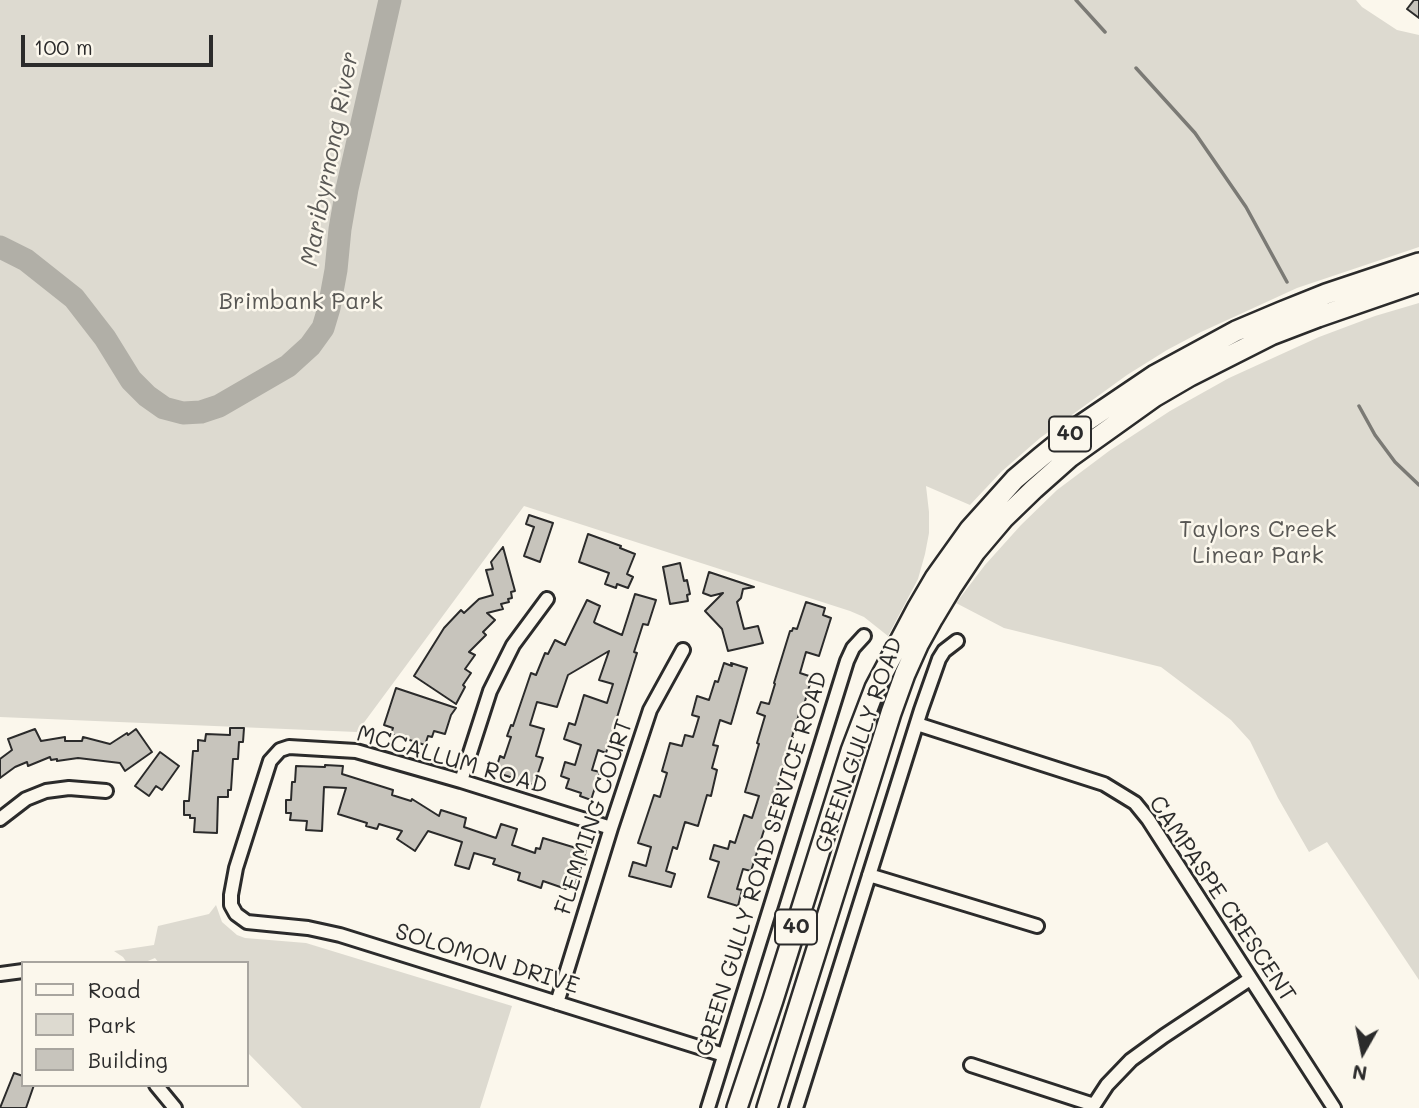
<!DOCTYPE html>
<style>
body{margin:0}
#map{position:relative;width:1419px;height:1108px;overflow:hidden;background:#fbf7ec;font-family:Mali,sans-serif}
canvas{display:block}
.legend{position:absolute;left:21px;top:961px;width:228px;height:126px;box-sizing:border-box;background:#fbf7ec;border:2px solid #a8a59f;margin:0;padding:9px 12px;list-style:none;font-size:21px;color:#2b2b2b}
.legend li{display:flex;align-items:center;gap:14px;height:35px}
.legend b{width:35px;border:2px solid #a8a59f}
.north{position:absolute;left:1328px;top:1017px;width:70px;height:70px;-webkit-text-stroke:5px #fbf7ec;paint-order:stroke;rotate:189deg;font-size:19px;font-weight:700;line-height:28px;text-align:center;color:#2b2b2b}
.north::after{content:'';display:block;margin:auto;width:24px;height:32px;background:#2b2b2b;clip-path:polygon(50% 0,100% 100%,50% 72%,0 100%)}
.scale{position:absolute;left:21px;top:35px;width:192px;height:32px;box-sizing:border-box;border:4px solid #2b2b2b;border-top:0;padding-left:9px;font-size:21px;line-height:24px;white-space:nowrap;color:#2b2b2b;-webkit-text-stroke:5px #fbf7ec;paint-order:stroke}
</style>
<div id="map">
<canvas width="1419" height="1108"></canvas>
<ul class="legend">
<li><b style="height:9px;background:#fbf7ec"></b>Road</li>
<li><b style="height:19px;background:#dddad0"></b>Park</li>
<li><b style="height:19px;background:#c7c4bc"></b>Building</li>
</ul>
<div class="north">N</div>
<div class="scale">100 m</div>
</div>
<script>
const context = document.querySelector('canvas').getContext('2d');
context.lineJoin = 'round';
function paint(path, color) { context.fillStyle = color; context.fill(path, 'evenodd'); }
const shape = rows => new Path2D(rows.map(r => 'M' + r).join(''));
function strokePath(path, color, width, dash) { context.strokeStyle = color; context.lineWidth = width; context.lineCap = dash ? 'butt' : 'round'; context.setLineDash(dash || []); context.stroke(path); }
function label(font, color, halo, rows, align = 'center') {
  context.font = font + ' Mali,sans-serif'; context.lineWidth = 5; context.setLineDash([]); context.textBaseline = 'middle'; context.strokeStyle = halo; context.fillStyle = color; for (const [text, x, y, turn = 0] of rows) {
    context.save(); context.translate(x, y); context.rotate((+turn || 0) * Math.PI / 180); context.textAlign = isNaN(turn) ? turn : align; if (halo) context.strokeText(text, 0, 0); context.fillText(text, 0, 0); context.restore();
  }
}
paint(shape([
 [0,0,1356,0,1362,7,1397,30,1419,35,1419,247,1297,288,1201,332,1167,350,1127,375,1040,438,1001,472,970,505,926,486,929,512,929,533,925,554,918,579,888,636,864,617,850,611,524,506,357,732,0,717],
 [1419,303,1419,980,1327,842,1309,852,1278,798,1250,741,1231,720,1161,667,1004,628,956,603,985,565,1021,525,1057,490,1109,451,1170,411,1229,378,1319,337,1375,316],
 [216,905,222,922,237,935,245,938,306,943,512,1006,480,1108,302,1108,247,1052,247,963,159,963,155,958,143,963,127,963,123,957,114,951,154,945,158,926,209,914]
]), '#dddad0');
strokePath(shape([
 [1076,0,1105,32],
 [1136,68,1195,133,1246,207,1287,282],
 [1359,406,1375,435,1395,462,1419,485]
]), '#7b7a75', 3.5);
strokePath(shape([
 [0,247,26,260,74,298,105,338,131,380,147,396,164,408,183,413,201,412,219,406,288,366,310,346,323,328,329,308,336,270,340,229,347,189,390,0]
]), '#b1afa7', 23);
const building = shape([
 [1414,0,1419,0,1419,18,1407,9,1414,0],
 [529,515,553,523,540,562,524,556,534,527,526,524,529,515],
 [588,534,621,546,620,548,635,554,627,574,633,577,628,588,617,584,616,588,605,584,609,573,579,562,588,534],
 [503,547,515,591,511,592,512,598,508,599,509,602,501,604,503,609,487,613,495,620,483,632,486,635,469,652,475,655,465,669,471,673,463,685,465,687,456,704,414,676,444,628,461,610,464,613,479,599,493,595,486,570,493,569,491,562,503,547],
 [680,563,684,581,687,580,690,594,687,595,688,601,670,604,663,567,680,563],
 [709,572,754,587,743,589,741,598,737,602,744,629,758,626,763,643,728,651,722,629,705,611,723,593,711,596,703,593,709,572],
 [635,594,656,600,648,625,643,624,634,652,637,653,606,753,598,750,592,770,600,772,591,800,580,796,581,793,566,788,569,779,561,776,565,762,575,765,581,745,564,739,569,723,575,725,584,695,607,703,613,684,599,680,609,651,568,675,557,707,537,702,530,725,544,729,536,756,543,758,534,785,495,772,500,756,504,758,511,737,507,736,511,725,513,726,531,673,536,675,545,653,548,654,555,640,565,645,587,600,600,606,594,622,595,623,622,635,635,594],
 [806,602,825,608,823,615,831,618,819,656,806,652,800,673,812,677,801,715,799,714,792,737,793,738,775,795,778,796,775,806,772,805,751,871,743,869,737,889,742,890,738,906,708,897,719,862,710,859,714,845,728,849,730,841,735,843,744,815,752,818,759,796,745,792,759,744,757,743,765,716,757,713,761,702,769,704,775,684,774,683,790,631,792,631,793,628,797,629,806,602],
 [724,663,732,666,731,663,747,668,731,724,720,720,713,745,718,746,712,768,717,770,711,796,707,795,698,826,685,822,677,849,673,847,666,871,675,874,671,887,629,876,633,862,646,866,651,847,638,843,654,795,660,797,667,773,662,771,670,743,682,746,685,735,693,737,699,717,692,715,697,696,709,700,715,681,718,682,724,663],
 [396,688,456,708,451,715,445,734,434,731,432,737,428,736,425,745,391,734,393,728,384,725,396,688],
 [230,728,244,728,243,742,239,742,238,759,233,759,231,790,228,790,228,797,218,797,217,833,194,832,195,818,190,818,190,815,184,815,184,801,189,801,193,751,198,751,198,740,205,741,206,734,230,735,230,728],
 [35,729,41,741,65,737,65,741,82,741,83,737,110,744,127,733,128,735,136,729,152,752,125,771,120,763,78,758,57,761,57,759,51,760,50,757,28,766,27,762,15,767,0,778,0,759,12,750,8,739,35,729],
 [160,752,179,766,162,790,156,786,149,796,135,786,160,752],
 [325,765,343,766,342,774,393,790,392,795,411,801,412,799,439,816,441,810,466,818,464,827,496,838,501,824,517,829,512,845,535,853,536,848,540,849,543,838,586,851,575,886,568,883,566,889,543,881,541,888,518,880,520,873,493,864,495,859,474,853,469,869,455,865,462,842,428,831,415,851,397,839,402,831,379,824,377,829,366,826,367,823,338,814,346,788,324,787,322,831,306,830,307,821,290,820,291,813,286,813,286,800,291,800,292,782,295,782,296,766,325,767,325,765],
 [14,1073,23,1076,23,1085,34,1085,26,1108,0,1108,14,1073]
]);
paint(building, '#c7c4bc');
strokePath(building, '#2b2b2b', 2);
const minor = shape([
 [917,724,1104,784,1135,803,1148,819,1334,1108],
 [461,781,490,691,513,645,547,599],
 [0,819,26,799,46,791,69,788,106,791],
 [611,828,461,781,356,751,289,747,280,750,270,761,236,868,231,895,231,905,236,914,247,922,308,928,340,935,724,1055],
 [869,875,1037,926],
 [0,974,23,971],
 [557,1003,611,828,650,710,683,650],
 [971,1065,1094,1105],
 [156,1085,175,1108],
 [708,1108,847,661,853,648,864,636],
 [796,1108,921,710,939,659,944,651,957,641],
 [1092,1108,1107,1085,1131,1060,1164,1036,1250,979]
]);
const primary = shape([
 [737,1108,773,1000,851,751,875,688,918,607,935,578,970,529,1015,479,1041,457,1078,427,1155,375,1236,331,1281,312,1326,294,1419,263],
 [767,1108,891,713,905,674,918,645,933,618,951,588,975,552,1003,519,1034,489,1070,457,1154,397,1190,376,1271,335,1318,317,1419,282]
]);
strokePath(minor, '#2b2b2b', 18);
strokePath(primary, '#2b2b2b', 24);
strokePath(minor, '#fbf7ec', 12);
strokePath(primary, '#fbf7ec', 19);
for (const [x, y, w] of [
 [1070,434,42],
 [796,927,42]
]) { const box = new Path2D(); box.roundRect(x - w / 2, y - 17.5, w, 35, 5); context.fillStyle = '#fbf7ec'; context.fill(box); strokePath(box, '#2b2b2b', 2); }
label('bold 21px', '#2b2b2b', null, [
 ["40",1070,434],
 ["40",796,927]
]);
label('23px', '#585754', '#fbf7ec', [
 ["Brimbank Park",301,302],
 ["Taylors Creek",1258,530],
 ["Linear Park",1258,556]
]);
label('23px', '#2b2b2b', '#fbf7ec', [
 ["GREEN GULLY ROAD",859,745,-71],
 ["MCCALLUM ROAD",452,760,16],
 ["FLEMMING COURT",594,817,-72],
 ["GREEN GULLY ROAD SERVICE ROAD",762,864,-73],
 ["CAMPASPE CRESCENT",1222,899,56],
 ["SOLOMON DRIVE",487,959,17]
]);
label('italic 24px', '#5a5956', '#fbf7ec', [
 ["Maribyrnong River",330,159,-79]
]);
</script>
